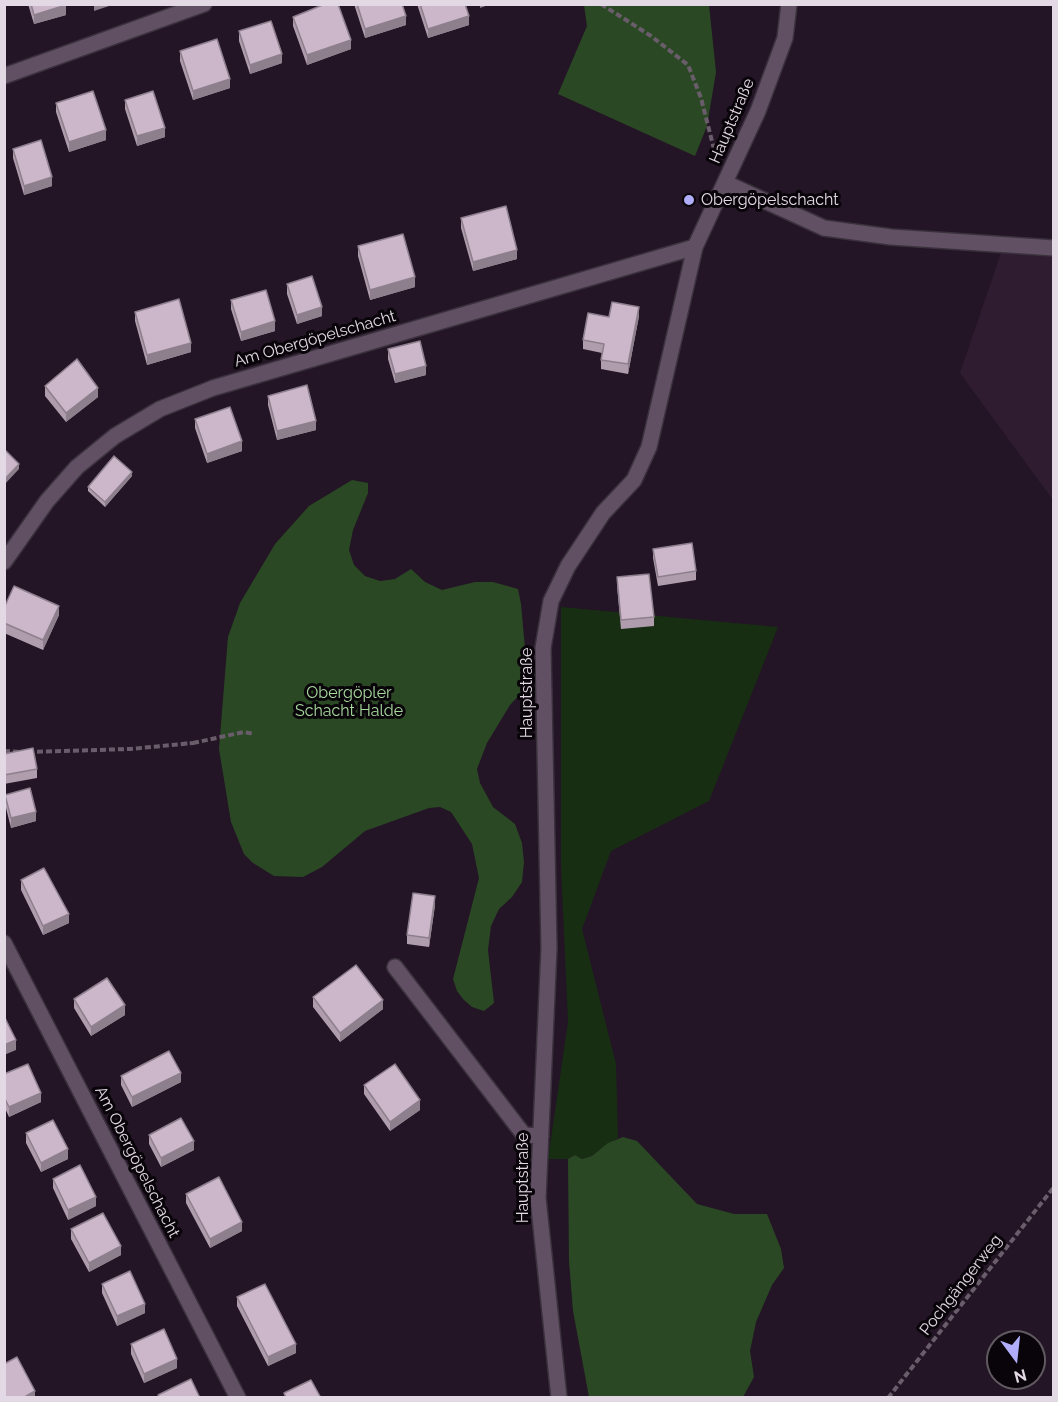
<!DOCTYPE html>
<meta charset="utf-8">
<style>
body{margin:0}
#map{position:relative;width:1058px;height:1402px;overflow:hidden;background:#231525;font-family:Raleway,sans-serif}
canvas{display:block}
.frame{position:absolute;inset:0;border:6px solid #e3d9e4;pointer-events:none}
.north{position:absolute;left:986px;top:1330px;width:60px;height:60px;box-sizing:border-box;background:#09040a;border:2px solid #605961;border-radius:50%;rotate:165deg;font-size:16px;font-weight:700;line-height:24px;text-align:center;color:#e3d9e4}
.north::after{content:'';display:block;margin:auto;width:21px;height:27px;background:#b0aefa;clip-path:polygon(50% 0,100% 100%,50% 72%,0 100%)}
</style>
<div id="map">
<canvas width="1058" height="1402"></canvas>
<div class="frame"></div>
<div class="north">N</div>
</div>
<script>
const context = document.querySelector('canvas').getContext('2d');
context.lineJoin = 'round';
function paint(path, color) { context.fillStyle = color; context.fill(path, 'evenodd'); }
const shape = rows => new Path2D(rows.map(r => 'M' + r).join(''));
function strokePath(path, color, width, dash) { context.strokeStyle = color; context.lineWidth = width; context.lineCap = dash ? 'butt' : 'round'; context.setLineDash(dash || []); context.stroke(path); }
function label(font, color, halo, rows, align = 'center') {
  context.font = font + ' Raleway,sans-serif'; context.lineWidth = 6; context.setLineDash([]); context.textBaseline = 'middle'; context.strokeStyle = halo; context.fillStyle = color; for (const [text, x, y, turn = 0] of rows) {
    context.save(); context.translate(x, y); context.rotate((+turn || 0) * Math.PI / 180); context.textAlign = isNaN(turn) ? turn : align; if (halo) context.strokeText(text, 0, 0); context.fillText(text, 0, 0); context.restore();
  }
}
paint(shape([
 [1001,253,1053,257,1053,500,960,373]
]), '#2f1c31');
paint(shape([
 [561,607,778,627,709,801,611,851,582,929,616,1064,618,1138,592,1156,582,1159,575,1155,568,1159,548,1159,568,1022,561,867]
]), '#182e13');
paint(shape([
 [584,5,709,5,716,72,707,126,695,156,558,94,587,26],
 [352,480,368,483,368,493,353,530,349,550,354,565,365,576,380,581,395,579,411,569,425,582,442,590,475,582,493,582,518,589,521,604,527,671,523,691,510,705,487,743,477,769,480,783,493,807,515,824,522,843,524,862,522,882,512,897,499,909,491,926,488,950,494,1003,484,1011,472,1007,463,999,457,991,453,979,479,878,472,844,451,812,440,807,429,808,365,831,322,867,303,877,274,876,253,863,244,854,231,822,219,749,228,637,240,603,275,544,309,506],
 [623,1137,637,1141,697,1204,734,1214,767,1214,781,1249,784,1268,772,1285,756,1322,750,1351,754,1377,743,1397,589,1397,573,1311,569,1261,568,1159,575,1155,582,1159,592,1156,608,1143]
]), '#2b4824');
const minor = shape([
 [4,76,204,4],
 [726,183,824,228,891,237,1054,248],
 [4,562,47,501,77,467,115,436,160,409,213,388,695,247],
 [4,943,238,1398],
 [395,967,524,1135,541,1136],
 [559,1398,538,1198,549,948,543,648,551,601,568,566,603,513,634,480,649,447,695,247,758,111,785,38,789,4]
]);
strokePath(minor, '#3b313d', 18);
strokePath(shape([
 [601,4,651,36,688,65,701,98,716,157],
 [193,743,244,732,254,734],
 [4,751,21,752],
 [28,752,130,749,193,743,180,744],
 [888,1398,1054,1187]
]), '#6a5d6b', 4, [6, 3]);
strokePath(minor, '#615064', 15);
paint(shape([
 [28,4,66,4,66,15,34,24],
 [354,4,402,4,406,25,365,38],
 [417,4,465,4,469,25,428,38],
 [293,17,351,49,307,65,293,26],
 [239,31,282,63,250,74,239,41],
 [180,51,230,88,193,100,180,61],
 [125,100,165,137,137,146,125,109],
 [56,103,106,140,69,152,56,112],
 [13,149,52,186,24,195,13,158],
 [461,218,517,259,473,271,461,228],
 [358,246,415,287,370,300,358,256],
 [287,284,322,316,297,324,287,294],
 [231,300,275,331,241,341,231,309],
 [135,312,191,352,147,365,135,321],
 [639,316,628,374,601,369,601,360,602,353,583,349,583,340,609,317],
 [388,349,426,375,395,383,388,359],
 [45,386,98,397,66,422,45,396],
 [268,396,316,430,277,440,268,405],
 [195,419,242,451,207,463,195,428],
 [132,476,105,507,88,491,88,487],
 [653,549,696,571,696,580,658,586,653,558],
 [617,577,654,617,654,626,621,629,617,586],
 [4,608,59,615,43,650,4,633],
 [4,754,37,769,37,778,4,784],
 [5,795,36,821,11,828,5,804],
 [21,880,69,923,43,935,21,890],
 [435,905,429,947,407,944,407,935],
 [313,997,383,1009,340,1042,313,1007],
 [74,999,125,1015,91,1036,74,1008],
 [4,1074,41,1102,9,1117,4,1106],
 [121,1076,181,1082,132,1107,121,1085],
 [364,1085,420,1110,390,1131,364,1094],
 [26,1133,68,1159,41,1172,26,1143],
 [149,1135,194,1150,161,1167,149,1144],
 [53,1179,96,1206,68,1220,53,1188],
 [186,1194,242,1231,210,1248,186,1203],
 [71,1229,121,1255,89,1272,71,1239],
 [102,1284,145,1313,117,1326,102,1293],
 [237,1297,296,1353,268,1366,237,1306],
 [131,1344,177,1368,144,1383,131,1354]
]), '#af9dae');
paint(shape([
 [94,4,115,4,94,11],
 [480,4,491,4,480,8],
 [66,5,66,15,34,24,34,15],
 [406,16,406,25,365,38,365,29],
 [469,16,469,25,428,38,428,29],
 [351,40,351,49,307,65,307,55],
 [282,54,282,63,250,74,250,65],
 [230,79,230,88,193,100,193,91],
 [165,128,165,137,137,146,137,136],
 [106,130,106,140,69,152,69,142],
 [52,177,52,186,24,195,24,186],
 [517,250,517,259,473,271,473,262],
 [415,277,415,287,370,300,370,290],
 [322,307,322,316,297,324,297,315],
 [639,307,639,316,628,374,628,364],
 [275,321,275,331,241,341,241,332],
 [191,343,191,352,147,365,147,355],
 [426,366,426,375,395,383,395,374],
 [98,388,98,397,66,422,66,413],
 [316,421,316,430,277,440,277,431],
 [242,441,242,451,207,463,207,454],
 [19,464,19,469,4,485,4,480],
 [132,472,132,476,105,507,105,502],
 [59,606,59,615,43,650,43,640],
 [36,812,36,821,11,828,11,818],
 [435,896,435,905,429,947,429,938],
 [69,914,69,923,43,935,43,926],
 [383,1000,383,1009,340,1042,340,1033],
 [125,1005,125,1015,91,1036,91,1027],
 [16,1040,16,1050,4,1055,4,1045],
 [181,1073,181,1082,132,1107,132,1097],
 [41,1093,41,1102,9,1117,9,1107],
 [420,1100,420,1110,390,1131,390,1122],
 [194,1141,194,1150,161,1167,161,1158],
 [68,1149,68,1159,41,1172,41,1163],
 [96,1197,96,1206,68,1220,68,1210],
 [242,1222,242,1231,210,1248,210,1239],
 [121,1246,121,1255,89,1272,89,1263],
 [145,1304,145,1313,117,1326,117,1316],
 [296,1344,296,1353,268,1366,268,1357],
 [177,1359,177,1368,144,1383,144,1374],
 [35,1391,35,1398,23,1398]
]), '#8e7f8d');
const building = shape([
 [31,4,66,4,66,5,34,15,31,4],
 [325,4,338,4,351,40,307,55,293,17,325,4],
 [357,4,402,4,406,16,365,29,357,4],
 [420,4,465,4,469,16,428,29,420,4],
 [271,21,282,54,250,65,239,31,271,21],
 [217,39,230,79,193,91,180,51,217,39],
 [93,91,106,130,69,142,56,103,93,91],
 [153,91,165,128,137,136,125,100,153,91],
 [41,140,52,177,24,186,13,149,41,140],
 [506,206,517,250,473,262,461,218,506,206],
 [403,234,415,277,370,290,358,246,403,234],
 [312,276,322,307,297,315,287,284,312,276],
 [266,290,275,321,241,332,231,300,266,290],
 [179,299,191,343,147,355,135,312,179,299],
 [612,302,639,307,628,364,601,360,604,344,583,340,588,313,609,317,612,302],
 [420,341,426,366,395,374,388,349,420,341],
 [77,359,98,388,66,413,45,386,77,359],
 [307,385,316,421,277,431,268,396,307,385],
 [230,407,242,441,207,454,195,419,230,407],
 [4,449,19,464,4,480,4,449],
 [114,456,132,472,105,502,88,487,114,456],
 [692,543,696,571,658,577,653,549,692,543],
 [649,574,654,617,621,620,617,577,649,574],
 [14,586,59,606,43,640,4,623,4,608,14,586],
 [33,748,37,769,4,775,4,754,33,748],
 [30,788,36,812,11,818,5,795,30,788],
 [44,868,69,914,43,926,21,880,44,868],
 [413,893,435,896,429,938,407,935,413,893],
 [356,965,383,1000,340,1033,313,997,356,965],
 [107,978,125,1005,91,1027,74,999,107,978],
 [4,1016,16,1040,4,1045,4,1016],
 [169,1051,181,1073,132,1097,121,1076,169,1051],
 [28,1064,41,1093,9,1107,4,1097,4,1074,28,1064],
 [395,1064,420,1100,390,1122,364,1085,395,1064],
 [181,1118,194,1141,161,1158,149,1135,181,1118],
 [53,1120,68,1149,41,1163,26,1133,53,1120],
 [80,1165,96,1197,68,1210,53,1179,80,1165],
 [219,1177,242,1222,210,1239,186,1194,219,1177],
 [103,1213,121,1246,89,1263,71,1229,103,1213],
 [130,1271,145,1304,117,1316,102,1284,130,1271],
 [265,1284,296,1344,268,1357,237,1297,265,1284],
 [164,1329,177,1359,144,1374,131,1344,164,1329],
 [17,1357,35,1391,23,1398,4,1398,4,1364,17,1357],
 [191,1379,200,1398,160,1398,158,1395,191,1379],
 [311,1380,321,1398,286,1398,284,1393,311,1380]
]);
paint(building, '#cbb6ca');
strokePath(building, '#8e7f8d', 1.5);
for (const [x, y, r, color] of [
 [689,200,6,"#b0aefa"]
]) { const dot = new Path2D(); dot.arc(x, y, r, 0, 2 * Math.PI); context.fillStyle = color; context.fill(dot); strokePath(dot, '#09040a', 2); }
label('16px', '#e3d9e4', '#09040a', [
 ["Hauptstraße",732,121,-67],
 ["Am Obergöpelschacht",315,339,-16],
 ["Hauptstraße",527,693,-90],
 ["Am Obergöpelschacht",137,1162,63],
 ["Hauptstraße",523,1178,-90],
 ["Pochgängerweg",961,1285,-52]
]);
label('16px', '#e3d9e4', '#09040a', [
 ["Obergöpelschacht",701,200]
], 'left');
label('16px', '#a7d99c', '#09040a', [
 ["Obergöpler",349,693],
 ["Schacht Halde",349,711]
]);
</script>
